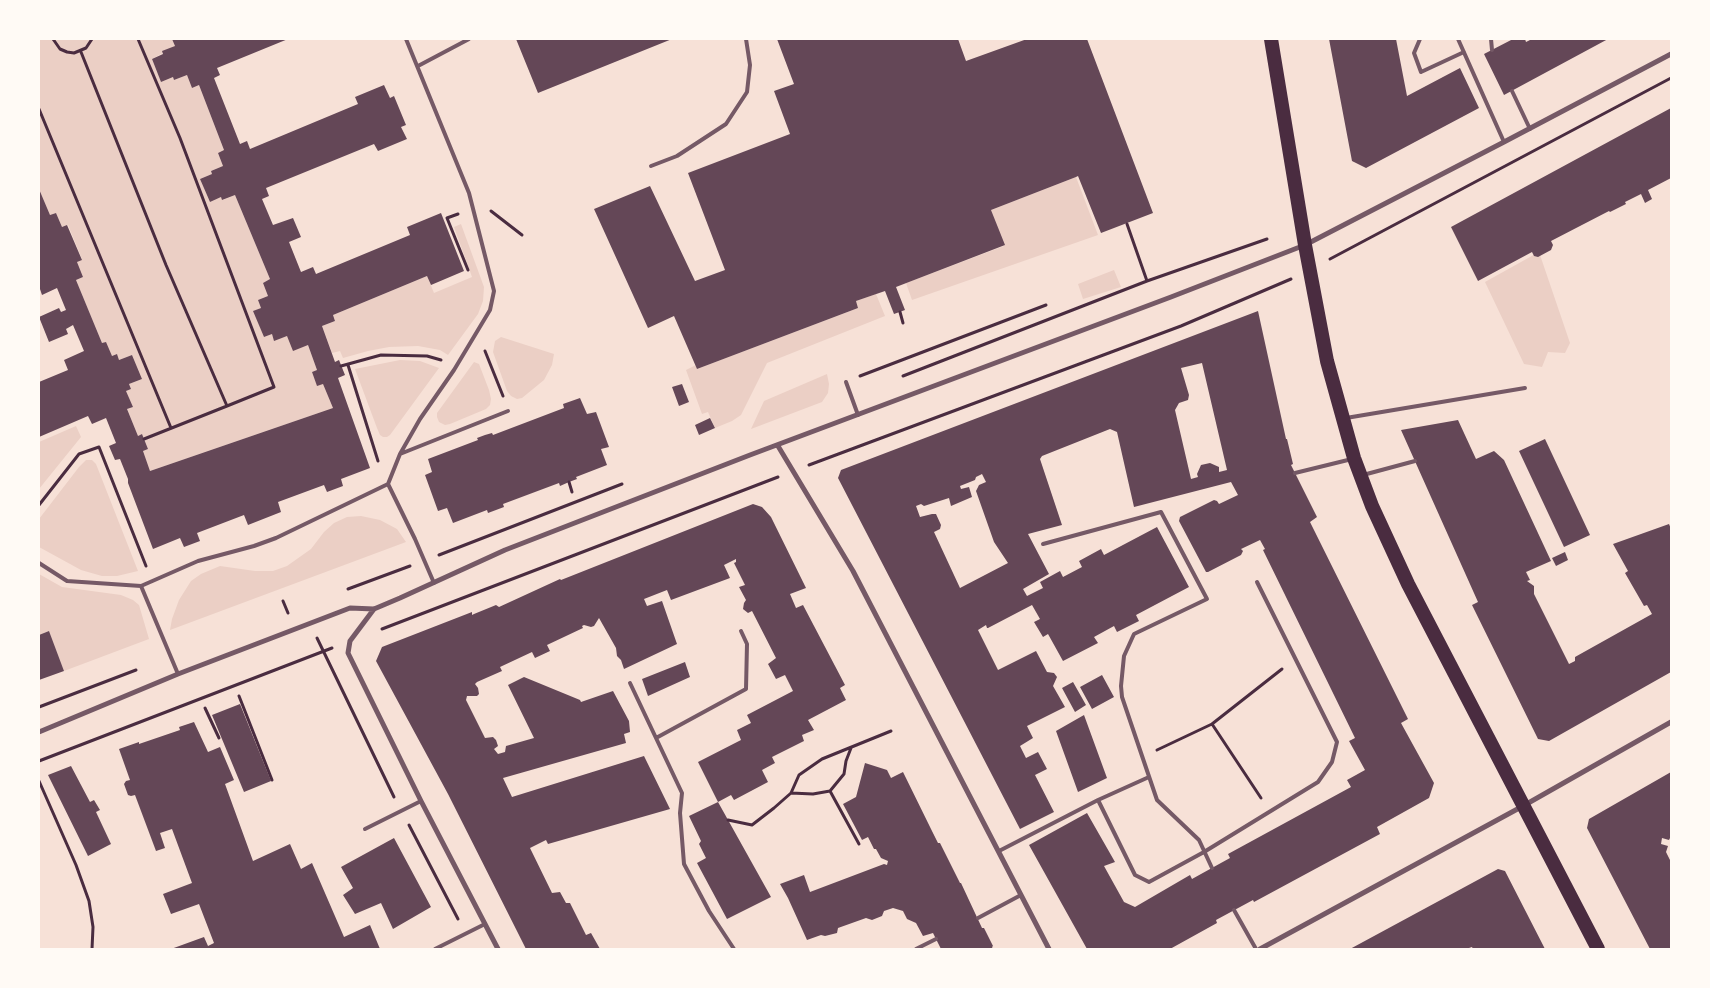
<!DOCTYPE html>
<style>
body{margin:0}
#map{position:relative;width:1710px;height:988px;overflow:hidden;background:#f7e1d7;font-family:Signika,sans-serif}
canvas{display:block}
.frame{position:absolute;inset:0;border:40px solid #fffaf5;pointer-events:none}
</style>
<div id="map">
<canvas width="1710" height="988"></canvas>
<div class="frame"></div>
</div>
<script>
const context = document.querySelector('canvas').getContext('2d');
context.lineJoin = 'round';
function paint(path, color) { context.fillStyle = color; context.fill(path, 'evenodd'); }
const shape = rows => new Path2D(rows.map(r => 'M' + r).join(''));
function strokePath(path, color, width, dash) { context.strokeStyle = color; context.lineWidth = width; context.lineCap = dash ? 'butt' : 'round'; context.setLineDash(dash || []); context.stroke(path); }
paint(shape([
 [39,39,172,39,175,46,152,59,161,82,173,77,174,80,187,75,192,88,199,85,224,150,218,153,223,166,211,171,212,174,200,179,210,202,221,197,223,200,235,195,270,279,263,283,268,296,258,300,261,308,254,311,264,337,272,334,274,340,287,336,308,345,317,370,312,372,317,385,323,384,333,408,150,471,143,451,148,449,142,434,138,436,127,409,133,407,126,391,131,389,129,384,142,379,132,355,119,360,117,354,112,356,102,343,76,280,83,277,77,262,82,259,68,225,62,227,56,213,50,215,39,189,40,129],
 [1076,177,1098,235,912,300,906,283,1004,246,991,210],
 [461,224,484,287,483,301,478,314,448,355,440,350,418,346,389,347,368,351,343,358,340,351,332,353,322,326,335,321,333,315,427,276,434,293,472,277,454,227],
 [1539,252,1570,343,1565,353,1548,352,1542,367,1524,364,1485,282],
 [1114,270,1121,287,1083,299,1078,284],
 [876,294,885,316,767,363,741,415,732,421,715,428,708,412,702,414,686,370,696,365,697,369,858,308,856,301],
 [501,337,554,354,552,365,544,380,522,398,517,399,511,396,507,391,493,352,495,341],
 [400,360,420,361,439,368,390,435,387,437,383,437,380,435,377,428,355,369],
 [474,362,479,364,489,390,491,399,490,405,486,409,450,424,445,425,439,422,437,417,437,413],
 [827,374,829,384,828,393,822,402,751,429,764,401],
 [76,426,81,437,39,489,39,442],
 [86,460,92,460,96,464,138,571,117,576,102,576,81,570,39,547,39,519,79,467],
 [361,516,380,520,397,529,406,542,170,630,172,619,179,600,191,581,201,574,220,566,255,571,273,571,287,566,311,549,324,532,334,523,347,517],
 [39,574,62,587,121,595,133,600,139,605,149,639,64,671,49,631,39,635]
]), '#ebcfc5');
paint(shape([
 [172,39,288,39,217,68,220,75,214,78,240,144,247,141,250,149,358,104,355,97,384,85,390,98,394,96,406,125,401,127,407,139,378,151,374,144,266,188,269,196,262,199,273,225,293,218,301,237,289,242,301,272,313,267,316,274,410,235,407,227,441,213,464,271,431,285,427,276,333,315,335,321,322,326,335,362,339,360,345,375,338,378,370,468,341,479,343,486,327,492,324,485,278,502,281,512,248,525,244,515,197,533,200,541,184,547,180,538,153,549,128,483,128,479,120,459,115,460,109,446,116,443,106,418,92,424,88,416,39,437,39,382,68,370,64,360,84,351,73,325,66,329,68,334,49,342,39,317,59,308,61,312,66,310,57,288,42,295,39,286,39,189,50,215,56,213,62,227,67,225,82,260,77,262,83,277,76,280,102,343,106,342,112,356,117,354,119,360,132,355,142,379,129,384,131,389,126,391,133,407,127,409,138,436,142,434,148,449,143,451,150,471,333,408,323,384,317,386,312,372,317,370,308,345,293,351,287,336,274,341,272,334,264,337,253,311,261,308,258,300,268,296,263,283,270,279,235,195,222,200,221,197,210,202,200,179,212,174,211,171,223,166,218,153,224,150,199,85,192,88,187,75,174,80,173,77,161,82,152,59,163,54,162,51,175,46],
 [516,39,672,39,538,93],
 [777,39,958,39,966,61,1027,39,1087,39,1153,213,1101,233,1078,176,1076,177,991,210,1005,245,896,287,905,310,894,314,885,291,856,301,858,308,697,369,674,316,648,328,594,209,650,186,695,281,725,270,688,173,790,134,774,91,794,84],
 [1329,39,1396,39,1407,96,1460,68,1479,108,1366,168,1352,161],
 [1513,39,1525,39,1526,42,1532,39,1608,39,1504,95,1484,54],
 [1671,108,1671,178,1648,190,1652,199,1645,203,1641,194,1625,202,1626,204,1610,212,1609,211,1551,241,1553,245,1551,250,1538,257,1534,256,1532,252,1478,281,1451,227],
 [1258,311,1286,439,1287,439,1293,464,1291,465,1317,517,1310,522,1408,719,1401,723,1434,783,1429,798,1377,827,1380,834,1254,902,1253,900,1216,920,1217,923,1170,949,1087,949,1029,845,1087,813,1115,862,1104,866,1124,902,1135,907,1190,875,1192,879,1201,874,1230,858,1228,854,1351,787,1347,780,1365,770,1349,741,1355,738,1263,550,1265,549,1260,540,1241,549,1243,551,1241,555,1208,572,1206,572,1179,521,1180,517,1214,500,1217,501,1219,504,1238,495,1231,482,1134,507,1117,432,1110,429,1042,456,1040,459,1062,525,1028,534,1049,574,1023,589,1027,596,1043,588,1040,582,1060,571,1063,577,1082,567,1079,561,1101,549,1104,555,1157,527,1189,587,1136,615,1139,621,1117,632,1114,626,1094,637,1098,643,1063,661,1048,634,1043,637,1034,622,1040,619,1032,605,988,628,987,628,986,625,978,630,998,670,1036,651,1047,672,1054,673,1057,677,1053,686,1065,707,1027,726,1033,738,1020,746,1026,758,1038,752,1047,769,1035,775,1054,812,1020,829,838,478,841,470],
 [1202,363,1227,470,1219,472,1219,467,1210,463,1201,465,1197,474,1198,477,1191,479,1175,410,1179,403,1188,400,1189,395,1181,368],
 [982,474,986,482,979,485,976,491,994,542,1008,563,960,588,934,532,940,529,941,525,936,514,932,514,920,517,916,506,921,504,924,506,949,498,951,506,972,497,969,487,961,489,960,486,975,480,976,477],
 [682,384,689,402,679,406,672,387],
 [580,398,587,414,596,412,609,447,601,449,607,465,576,477,577,479,569,482,560,486,559,483,503,504,504,507,488,513,487,510,453,523,447,508,438,511,425,475,432,472,428,459,478,440,477,438,485,435,492,433,493,435,564,408,563,404],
 [710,418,715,428,699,435,695,425],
 [1458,420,1476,459,1494,451,1504,460,1551,561,1526,572,1530,580,1527,581,1534,586,1534,594,1569,664,1575,661,1575,657,1652,614,1647,605,1644,606,1625,573,1628,571,1613,544,1669,524,1671,529,1671,672,1549,741,1538,739,1472,605,1478,602,1401,430],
 [1545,439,1590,535,1564,547,1519,451],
 [753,504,762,507,771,517,806,588,790,594,796,608,803,605,845,685,840,688,846,700,808,720,814,730,802,735,804,741,772,757,775,763,762,770,768,782,734,800,731,795,718,802,698,762,741,740,737,730,751,723,747,715,793,691,785,675,776,679,768,664,776,658,752,611,748,613,743,609,744,603,746,600,739,587,745,585,734,563,736,562,736,559,724,565,730,578,671,600,667,590,644,599,647,606,662,601,677,644,624,669,621,660,617,656,616,648,599,618,594,626,591,627,584,625,582,626,583,628,547,645,550,651,535,658,532,652,500,667,502,671,477,682,475,684,478,688,479,694,477,696,467,696,466,700,485,738,493,737,496,740,498,746,494,749,498,754,505,752,506,746,534,738,508,685,524,677,580,700,581,702,613,691,629,721,630,732,624,734,626,743,503,778,512,797,644,756,670,809,548,844,546,840,530,848,552,893,560,892,566,903,570,903,586,935,591,933,600,949,526,949,448,794,376,661,382,647,472,612,472,615,474,614,496,605,499,607,560,579,561,580],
 [1565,552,1568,560,1556,566,1552,558],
 [49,631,64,671,39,680,39,635],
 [685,662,690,677,648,696,642,679],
 [1102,675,1114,697,1092,709,1080,687],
 [1073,682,1086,705,1075,712,1062,688],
 [240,704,271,781,244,792,212,715],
 [1084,715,1107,778,1078,792,1056,731],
 [194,722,208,752,220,747,234,780,225,784,253,861,290,844,301,869,312,863,344,937,370,925,380,949,171,949,204,937,208,946,214,943,199,904,171,914,163,894,192,883,172,829,160,833,165,848,156,851,135,795,131,796,128,795,124,784,126,781,130,780,119,749,139,742,139,744,180,730,179,727],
 [865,763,887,770,891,778,903,772,931,829,938,843,940,843,960,883,961,883,982,928,984,928,993,946,992,947,993,949,941,949,933,933,923,936,916,923,907,919,903,911,893,908,884,911,882,916,872,920,866,918,838,928,837,933,825,936,821,935,807,940,788,898,780,884,804,875,810,892,884,864,887,865,888,861,881,858,876,849,874,849,868,837,862,840,843,804,856,797],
 [71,766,90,802,94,800,100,810,96,812,111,844,88,856,48,775],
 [1671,772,1671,836,1669,840,1662,838,1661,844,1668,846,1666,852,1671,862,1671,949,1650,949,1587,828,1589,819],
 [718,802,771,897,727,919,697,863,706,858,699,844,701,841,689,816],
 [394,838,431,907,393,929,381,903,355,914,343,895,353,888,341,867],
 [1498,869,1505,871,1545,949,1473,949,1472,947,1466,949,1350,949]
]), '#644757');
strokePath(shape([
 [53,39,60,49,67,52,74,53,86,48,92,39],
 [138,39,180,138,274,387,227,406],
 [81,52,166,265,227,406,144,439],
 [39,109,171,428],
 [491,211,522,235],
 [458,214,447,218,468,270],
 [1127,224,1147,281],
 [1330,259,1671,78],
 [900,312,903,323],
 [485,351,503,396],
 [348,365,378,461],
 [341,366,381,355,427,356,441,360],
 [860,376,1046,305],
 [903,376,1147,281,1267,239],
 [809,465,1181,326,1291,279],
 [569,482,572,492],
 [39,505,79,454,99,447,146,566],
 [439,555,622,484],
 [348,589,410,566],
 [283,601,288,613],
 [382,629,778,477],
 [317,638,394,797],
 [239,696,272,780],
 [39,707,136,670],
 [205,708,219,738],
 [1212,724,1282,669],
 [1157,750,1212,724,1261,798],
 [39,761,332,648],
 [39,781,76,865,89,901,93,927,92,949],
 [830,791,859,844],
 [791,793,813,794,830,791,844,774,846,761,851,748],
 [728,820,752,825,774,808,791,793,799,775,822,759,891,731],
 [409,825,458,919]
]), '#4a2c40', 3);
strokePath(shape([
 [1420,39,1414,53,1421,72,1464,52],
 [1458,39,1504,142],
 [1491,39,1492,50],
 [418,66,469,39],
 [1512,91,1530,129],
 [651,166,677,156,726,124,747,92,750,65,746,39],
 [846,382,858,415],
 [1346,418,1525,388],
 [400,454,508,411],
 [1295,473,1352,459],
 [1363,475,1415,461],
 [388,484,415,539,434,583],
 [1043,544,1161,512,1207,599,1134,634,1124,656,1121,686,1122,697,1157,800,1199,840,1212,868],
 [39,563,67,581,141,586,198,561,254,546,276,538,388,484,400,454,420,419,454,370,490,310,494,291,469,193,406,39],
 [141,586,178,674],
 [630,683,682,793,680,813,684,864,709,911,734,949],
 [656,738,746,689,747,644,741,631],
 [1098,800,1135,875,1149,882,1204,852,1318,782,1332,762,1337,742,1257,582],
 [365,829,421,801],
 [999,851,1098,800,1149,777],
 [1234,910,1256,949],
 [978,918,1021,895],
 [435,949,485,924],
 [916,949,936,939]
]), '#755966', 4);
strokePath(shape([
 [778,446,853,571,1049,949],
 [374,609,350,641,348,653,421,801,498,949],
 [39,732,178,674,350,608,374,609,400,598,505,550,750,455,1171,297,1305,245,1504,142,1671,54],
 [1260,949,1523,806,1671,722]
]), '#755966', 5);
strokePath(shape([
 [1271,39,1305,245,1327,361,1354,458,1372,506,1408,584,1598,949]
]), '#4a2c40', 14);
</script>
